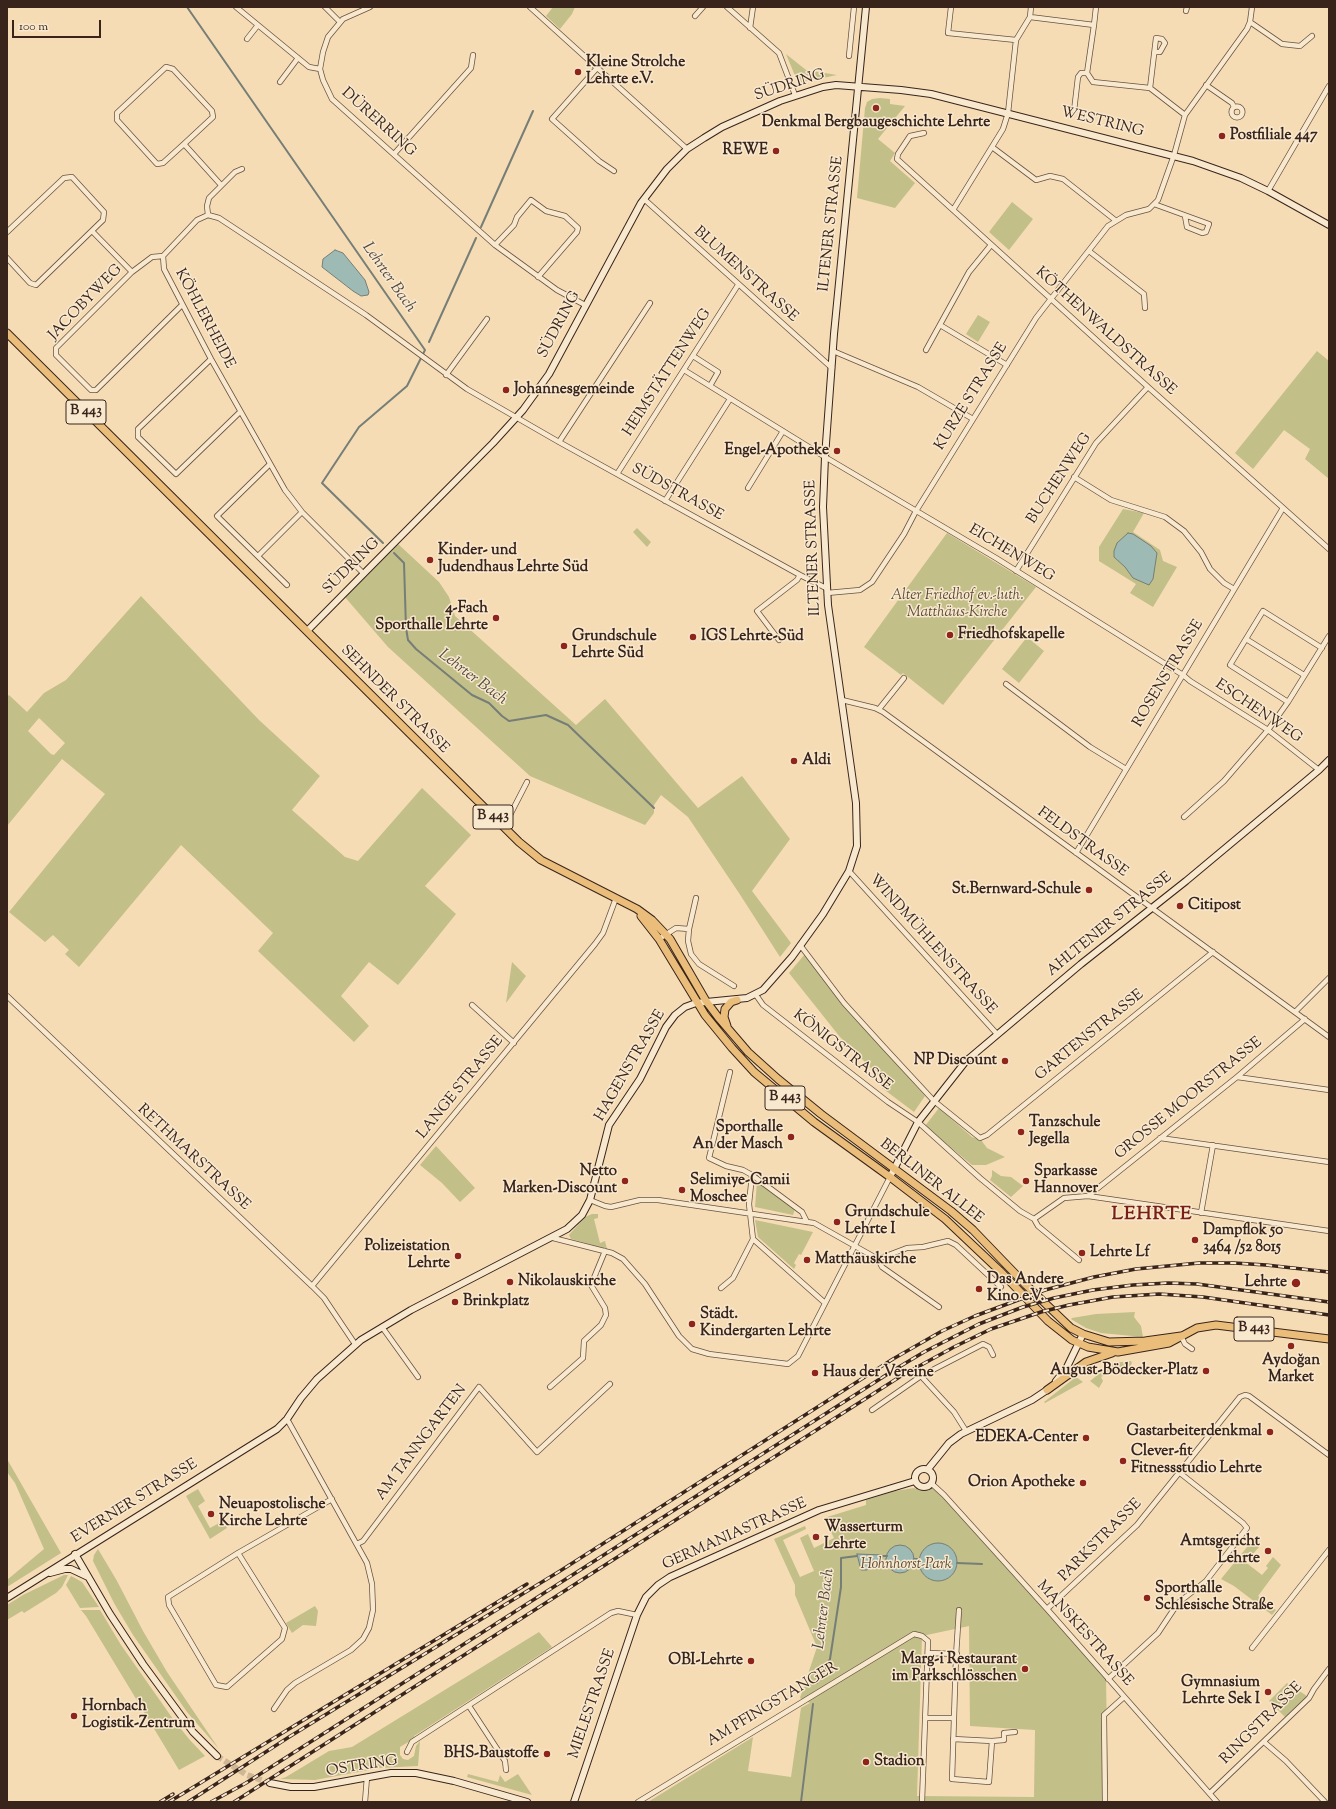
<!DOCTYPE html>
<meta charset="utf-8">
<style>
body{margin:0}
#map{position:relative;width:1336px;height:1809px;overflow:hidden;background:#f5dcb4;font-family:"Sorts Mill Goudy",serif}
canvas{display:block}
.frame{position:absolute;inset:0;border:8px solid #39241c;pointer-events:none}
.scale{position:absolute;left:12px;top:20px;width:89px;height:18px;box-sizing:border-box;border:2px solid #39241c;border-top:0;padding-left:5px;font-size:12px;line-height:14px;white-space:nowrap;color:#39241c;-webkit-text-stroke:3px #f8e8ce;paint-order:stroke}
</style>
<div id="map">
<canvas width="1336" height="1809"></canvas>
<div class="frame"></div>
<div class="scale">100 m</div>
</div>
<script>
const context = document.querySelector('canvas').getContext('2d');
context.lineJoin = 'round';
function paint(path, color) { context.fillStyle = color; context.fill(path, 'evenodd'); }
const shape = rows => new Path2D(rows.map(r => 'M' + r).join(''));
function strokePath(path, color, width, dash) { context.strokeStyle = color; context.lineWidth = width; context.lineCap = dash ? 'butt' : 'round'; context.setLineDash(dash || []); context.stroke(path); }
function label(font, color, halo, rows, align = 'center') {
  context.font = font + ' "Sorts Mill Goudy",serif'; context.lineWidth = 3; context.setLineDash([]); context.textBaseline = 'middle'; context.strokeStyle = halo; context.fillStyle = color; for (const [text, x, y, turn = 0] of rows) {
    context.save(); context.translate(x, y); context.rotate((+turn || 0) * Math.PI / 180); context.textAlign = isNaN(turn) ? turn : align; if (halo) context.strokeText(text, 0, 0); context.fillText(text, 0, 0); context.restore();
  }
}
paint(shape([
 [553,7,575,7,572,14,560,29,546,16],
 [786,54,806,70,837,75,798,83],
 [880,98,890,99,890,104,905,106,878,139,895,153,890,161,915,183,895,208,857,198,865,108,867,102,872,99],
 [1012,202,1033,219,1009,250,989,232],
 [978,315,990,322,978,342,966,334],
 [1317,351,1329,361,1329,479,1305,459,1310,449,1284,430,1253,469,1235,453],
 [1123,509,1144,513,1133,532,1160,550,1163,561,1177,567,1153,607,1130,593,1136,584,1099,561,1099,547],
 [637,528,651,542,647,547,633,532],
 [947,533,1036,587,943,705,903,673,901,675,864,647],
 [397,543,439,582,449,597,455,616,576,725,605,699,698,808,742,776,790,839,752,891,791,943,780,957,739,893,688,817,661,795,654,805,654,813,645,825,530,776,388,647,344,596],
 [141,596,259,720,320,776,292,810,345,857,358,861,422,788,471,835,425,886,456,914,423,955,398,985,369,962,341,996,369,1026,354,1042,258,951,273,933,181,845,79,967,65,954,69,950,53,935,45,942,9,912,105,794,62,759,7,826,7,697,9,695,27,712,44,693,66,680],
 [39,718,65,743,54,755,51,754,28,731],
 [1027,637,1044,651,1019,683,1002,669],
 [805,954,844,1006,925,1096,914,1112,882,1088,886,1083,840,1037,789,973],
 [512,962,526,976,506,1003],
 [939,1108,972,1137,981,1140,987,1148,1005,1157,986,1165,972,1165,925,1126],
 [436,1146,475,1188,460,1202,442,1183,420,1165],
 [992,1170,1001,1176,1011,1177,1023,1186,1011,1197,990,1180,992,1176],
 [757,1182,795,1209,793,1215,755,1207],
 [592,1214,598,1214,598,1218,594,1219,600,1243,605,1241,607,1249,571,1239,569,1235,585,1217],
 [755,1220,813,1232,801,1255,799,1254,794,1263,796,1265,794,1269,758,1237],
 [1135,1312,1134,1317,1141,1326,1143,1337,1101,1333,1086,1328,1071,1319,1072,1318,1096,1314],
 [1131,1361,1132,1363,1129,1368,1127,1364,1101,1377,1103,1381,1099,1388,1090,1381,1113,1363],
 [1076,1377,1083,1382,1045,1403,1044,1402],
 [7,1459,61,1553,7,1587,7,1580,44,1549,15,1483,7,1472],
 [933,1487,1106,1678,1108,1802,917,1802,917,1797,917,1802,648,1802,753,1737,748,1771,791,1777,801,1708,810,1703,800,1698,817,1647,795,1595,795,1585,774,1539,805,1526,806,1529,783,1540,800,1577,814,1571,800,1538,808,1534,814,1548,834,1538,824,1518,866,1505,866,1500,895,1491,914,1488,923,1491],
 [969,1626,970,1726,1035,1730,1034,1797,917,1796,922,1636],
 [198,1489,205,1501,198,1506,210,1528,223,1521,227,1528,210,1539,186,1496],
 [1252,1541,1259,1547,1252,1555,1250,1553,1244,1561,1262,1575,1268,1568,1266,1566,1273,1557,1281,1565,1258,1596,1276,1610,1272,1615,1234,1586,1221,1579],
 [98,1549,117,1581,143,1631,167,1672,219,1749,187,1712,133,1635,114,1603,93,1561,94,1555],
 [64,1575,68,1575,62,1587,56,1593,24,1613,22,1611,7,1620,7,1605,23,1595],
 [71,1576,82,1582,99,1607,80,1608,66,1585],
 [315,1606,318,1611,316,1626,303,1625,292,1633,286,1623],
 [81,1610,100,1610,121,1645,173,1719,189,1739,205,1756,179,1770,86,1616],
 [539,1632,552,1647,414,1736,415,1738,400,1747,400,1755,403,1759,408,1760,414,1756,416,1746,420,1741,418,1766,380,1768,315,1780,280,1779,286,1777,329,1751,352,1747],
 [1287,1683,1307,1696,1285,1717,1269,1701],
 [468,1774,498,1782,500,1775,505,1782,518,1774,532,1795,467,1777]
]), '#c2bf89');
const water = shape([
 [335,250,343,253,365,280,369,292,368,295,361,296,353,291,322,267,323,259,335,250],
 [1128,533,1133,534,1151,546,1157,553,1153,579,1149,585,1133,578,1125,567,1114,557,1114,551,1117,543,1128,533],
 '919 1562a19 19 0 1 1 38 0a19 19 0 1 1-38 0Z',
 '886 1559a14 14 0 1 1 28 0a14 14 0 1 1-28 0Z',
 [857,1554,882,1555,882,1558,867,1570,861,1570,857,1554]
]);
paint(water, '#9ebab4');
strokePath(water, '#767e77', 1);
strokePath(shape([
 [187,7,425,350,407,386,359,427,322,483,383,543],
 [481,227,533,111],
 [429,342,476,238],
 [394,553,404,563,406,628,408,640,416,649,472,695,489,703,502,716,509,721,546,715,568,725,654,808],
 [882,1556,887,1556],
 [914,1559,919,1559],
 [957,1563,982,1564],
 [817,1683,830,1659,841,1587,841,1558,857,1556],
 [801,1802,813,1704]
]), '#767e77', 2);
strokePath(shape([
 [217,1756,247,1775,270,1783]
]), '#cfb796', 6, [6, 3]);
const street = shape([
 [236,7,309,67,320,69],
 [325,7,340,22],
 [370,7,343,19,328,37,323,52,320,69,323,80,332,99,495,245,557,290,585,305],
 [530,7,687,149],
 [727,7,779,53,795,95],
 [951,7,948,33,1016,40],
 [1186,11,1187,7],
 [695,16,703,7],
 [1030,17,1094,25,1087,73,1093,82,1150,88,1185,115],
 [1250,22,1282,44,1300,46,1312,36],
 [1094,25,1096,7],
 [750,28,753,7],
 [247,39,258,25],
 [849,56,854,7],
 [597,68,552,119,599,161,614,171],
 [280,82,298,58],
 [1206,85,1232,103,1234,107],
 [1150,88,1156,38,1162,39,1165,43,1160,52,1155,52],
 '1231.5 112a5.5 5.5 0 1 1 11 0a5.5 5.5 0 1 1-11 0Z',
 [1074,111,1078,77,1081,73,1087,73],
 [924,133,910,136,898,154,897,159,1148,387,1329,549],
 [184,144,163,163,157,164,117,120,117,113,166,67,173,69,212,111,213,117,184,144,221,185],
 [992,147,1036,180,1050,176,1063,179,1115,220],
 [394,154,471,68,473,55],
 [1268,191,1329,86],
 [644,199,832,368],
 [1154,204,1209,224,1206,232,1202,233,1187,227,1185,216],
 [953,210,1003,129,1008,113,1016,40,1030,17,1031,7],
 [208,215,207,206,209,198,235,172,242,169],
 [92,231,132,272],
 [7,232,64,178,72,177,104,212,103,220,36,285,30,283,7,258],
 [495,245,514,225,517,217,531,200,546,211,565,216,578,228,577,232,538,277],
 [1089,251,1144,294,1145,308],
 [163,256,152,257,132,272,56,348,56,355,91,390,96,390,182,305],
 [940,325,1007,365],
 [926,350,969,272,991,245],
 [833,351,918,387,973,419],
 [693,356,718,372,710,386],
 [211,359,138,429,138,437,176,474,240,412],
 [684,370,825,457,996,558,1183,675,1190,681,1268,730,1319,770],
 [446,375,487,319],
 [559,442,650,303],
 [269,465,217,516,287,585],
 [617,474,738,285],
 [1074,477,1111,500,1165,517,1184,531,1201,552,1210,569,1224,583,1234,589],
 [748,488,783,431],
 [665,501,730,399],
 [258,556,302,512],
 [1016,571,1096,443,1148,387],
 [364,574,302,512,285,490,211,359,164,269,163,256,197,220,208,215,219,218,366,315,467,389,559,442,800,575,826,588],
 [827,593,860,590,872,582,904,534,916,511,1036,318,1108,226,1126,215,1149,209,1158,200,1174,155,1185,115,1247,29,1250,22,1252,7],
 [1246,639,1304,675],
 [779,640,757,611,797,580,800,575],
 [1006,684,1090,747,1126,769],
 [842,700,875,708,883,712,1329,1037],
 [1288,702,1230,665,1263,611,1322,648],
 [879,709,904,678],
 [1184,817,1224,781,1268,730,1288,702,1329,636],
 [502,825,509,817,527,782],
 [1076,853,1283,508],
 [849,871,997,1034],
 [696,898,689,929,688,941,691,954,699,964,734,986],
 [659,939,676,928,689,929],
 [800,945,844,1003,884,1047,934,1101,980,1138,987,1135,1213,952],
 [756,995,763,1005,888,1102,918,1122,980,1178,1020,1211,1034,1219,1038,1226,1079,1260],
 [7,996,312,1286,324,1298,355,1344],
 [472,1005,514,1043],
 [1295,1012,1329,978],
 [730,1072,709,1158,726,1166,743,1170,752,1175,802,1212,807,1222],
 [1237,1077,1329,1090],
 [1160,1138,1329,1162],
 [752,1175,749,1204,753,1239,825,1303],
 [1088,1196,1237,1077,1305,1019],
 [590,1200,605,1206,611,1207,640,1200,658,1200,807,1222,814,1223,878,1259],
 [1201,1213,1213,1145],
 [1034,1219,1064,1198,1088,1196,1329,1231],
 [553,1238,612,1253,623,1259,645,1284,679,1336,692,1349,709,1354,788,1364,798,1356,890,1177],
 [312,1286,595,944,603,933,616,898],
 [721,1288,733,1278,753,1239],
 [939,1307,882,1267,878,1259,907,1248,923,1247,948,1241,956,1245,1001,1287],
 [382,1327,418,1377],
 [1181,1336,1185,1344,1192,1349],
 [921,1376,954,1412,966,1431],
 [550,1387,583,1358,584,1341,601,1325,606,1315,605,1308,591,1285,605,1251],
 [872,1410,921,1376,983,1344,989,1347,993,1355],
 [931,1483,944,1495,1047,1609,1217,1802],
 [357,1544,363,1541,479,1387,537,1452,610,1384],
 [238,1553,285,1628,282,1639,227,1687,216,1685,169,1605,168,1597,238,1553,332,1499],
 [1047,1609,1137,1525,1240,1397,1245,1395,1249,1396,1329,1455],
 [1252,1648,1329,1550],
 [928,1653,957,1654],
 [1108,1679,1158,1633,1178,1603,1206,1581,1247,1528,1243,1523,1180,1473],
 [469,1706,505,1761,506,1770],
 [274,1709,287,1690,295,1683,351,1650,363,1639,369,1628,373,1610,372,1584,367,1563,287,1419],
 [925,1718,954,1718],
 [953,1739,992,1741,989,1782,952,1779,954,1718,956,1656,959,1610],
 [992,1741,1004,1740,1004,1733,1015,1732],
 [1264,1742,1286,1761,1325,1802],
 [407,1752,412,1742,611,1613,618,1611,637,1615],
 [1210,1793,1309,1698,1314,1689,1329,1669],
 [365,1802,367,1777],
 [638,1802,914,1634,922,1636,928,1641,922,1802],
 [1105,1802,1104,1715,1124,1697]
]);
const secondary = shape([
 [307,631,493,443,523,410,549,374,641,203,667,169,687,149,704,138,722,127,780,101,823,87,836,85,901,90,931,94,1193,161,1241,178,1268,191,1329,225],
 [890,1177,918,1122,966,1061,1081,964,1186,881,1319,770,1329,760],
 [1056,1381,1066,1369,1083,1334],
 '915 1478a9 9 0 1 1 18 0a9 9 0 1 1-18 0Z',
 [928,1469,949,1443,961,1434,1032,1400,1050,1388],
 [75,1554,110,1614,143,1664,193,1732,217,1756],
 [50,1573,65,1569,71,1569,88,1577],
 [7,1598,277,1429,287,1419,301,1398,317,1379,361,1340,411,1310,567,1229,582,1215,590,1200,609,1125,640,1079,666,1027,675,1015,685,1007,696,1003,747,998,763,990,792,957,823,914,849,871,857,846,856,803,828,605,823,507,825,457,834,334,866,7],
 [270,1783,291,1787,314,1787,391,1773,416,1773,454,1781,527,1802],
 [574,1802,637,1615,646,1597,658,1585,670,1577,819,1510,915,1481]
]);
const primary = shape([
 [7,333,519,842,541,860,637,909,652,920,670,939,706,1001,718,1017,748,1052,778,1079,821,1114,951,1211,973,1230,1026,1285,1071,1328,1083,1334,1109,1342,1145,1341,1181,1336],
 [641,916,659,939,705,1015,732,1048,754,1072,814,1122,890,1177,945,1219,1000,1271,1048,1321,1072,1340,1088,1347,1118,1352,1169,1343,1197,1328,1216,1325,1329,1339],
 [727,1026,724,1017,725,1009,731,1002,737,1000],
 [1047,1390,1086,1362,1112,1353]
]);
strokePath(street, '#685242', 6);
strokePath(secondary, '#39241c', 8);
strokePath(primary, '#39241c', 9);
strokePath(street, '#f8e8ce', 4.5);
strokePath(secondary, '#f8e8ce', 6);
strokePath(primary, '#eabe7a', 7);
const rail = shape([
 [160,1802,173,1794],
 [169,1802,527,1584],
 [188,1802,289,1737,560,1571,893,1359,942,1331,975,1316,1045,1290,1094,1277,1136,1269,1199,1263,1234,1263,1266,1265,1329,1272],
 [211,1802,246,1783,894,1370,924,1352,979,1324,1023,1307,1054,1298,1093,1290,1133,1285,1168,1283,1197,1284,1329,1302],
 [234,1802,901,1376,954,1347,991,1329,1041,1312,1069,1305,1113,1297,1159,1294,1203,1297,1329,1315]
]);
strokePath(rail, '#39241c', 3.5);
strokePath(rail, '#f8e8ce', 2, [6]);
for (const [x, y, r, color] of [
 [578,72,4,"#8f2418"],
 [876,108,4,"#8f2418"],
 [1222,136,4,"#8f2418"],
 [776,151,4,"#8f2418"],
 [506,390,4,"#8f2418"],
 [837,451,4,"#8f2418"],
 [430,560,4,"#8f2418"],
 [496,618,4,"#8f2418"],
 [950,635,4,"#8f2418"],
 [693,637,4,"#8f2418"],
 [564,646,4,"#8f2418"],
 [794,761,4,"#8f2418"],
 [1089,890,4,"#8f2418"],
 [1180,906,4,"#8f2418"],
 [1005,1061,4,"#8f2418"],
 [1021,1132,4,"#8f2418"],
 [791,1137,4,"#8f2418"],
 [625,1181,4,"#8f2418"],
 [1026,1181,4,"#8f2418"],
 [682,1190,4,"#8f2418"],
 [837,1222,4,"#8f2418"],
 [1195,1240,4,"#8f2418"],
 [1082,1253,4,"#8f2418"],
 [458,1256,4,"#8f2418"],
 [807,1260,4,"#8f2418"],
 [510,1282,4,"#8f2418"],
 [1296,1283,5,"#8f2418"],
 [979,1289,4,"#8f2418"],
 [455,1302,4,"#8f2418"],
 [692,1324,4,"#8f2418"],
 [1291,1346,4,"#8f2418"],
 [1206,1371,4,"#8f2418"],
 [815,1373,4,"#8f2418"],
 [1270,1432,4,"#8f2418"],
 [1086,1438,4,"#8f2418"],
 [1123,1461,4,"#8f2418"],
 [1083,1483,4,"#8f2418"],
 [211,1514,4,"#8f2418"],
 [816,1537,4,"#8f2418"],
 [1268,1551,4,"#8f2418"],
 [1147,1598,4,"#8f2418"],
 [751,1661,4,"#8f2418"],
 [1025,1669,4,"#8f2418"],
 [1268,1692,4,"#8f2418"],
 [74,1716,4,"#8f2418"],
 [547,1754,4,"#8f2418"],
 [866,1762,4,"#8f2418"]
]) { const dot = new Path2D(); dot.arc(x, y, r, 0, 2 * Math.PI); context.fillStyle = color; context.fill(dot); strokePath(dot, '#f8e8ce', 1.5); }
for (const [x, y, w] of [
 [86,412,40],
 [493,817,40],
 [785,1098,40],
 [1254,1329,40]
]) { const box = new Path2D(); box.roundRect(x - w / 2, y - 12, w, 24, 3); context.fillStyle = '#f8e8ce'; context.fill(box); strokePath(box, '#39241c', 1); }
label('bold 14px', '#39241c', null, [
 ["B 443",86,412],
 ["B 443",493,817],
 ["B 443",785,1098],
 ["B 443",1254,1329]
]);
label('bold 15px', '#39241c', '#f8e8ce', [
 ["Kleine Strolche",586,63],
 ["Lehrte e.V.",586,80],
 ["Denkmal Bergbaugeschichte Lehrte",876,123,"center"],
 ["Postfiliale 447",1230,136],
 ["REWE",768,151,"right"],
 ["Johannesgemeinde",514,390],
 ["Engel-Apotheke",829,451,"right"],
 ["Kinder- und",438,551],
 ["Judendhaus Lehrte Süd",438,568],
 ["4-Fach",488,609,"right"],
 ["Sporthalle Lehrte",488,626,"right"],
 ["Friedhofskapelle",958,635],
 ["Grundschule",572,637],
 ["Lehrte Süd",572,654],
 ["IGS Lehrte-Süd",701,637],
 ["Aldi",802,761],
 ["St.Bernward-Schule",1081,890,"right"],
 ["Citipost",1188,906],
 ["NP Discount",997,1061,"right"],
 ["Tanzschule",1029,1123],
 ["Jegella",1029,1140],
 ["Sporthalle",783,1128,"right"],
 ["An der Masch",783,1145,"right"],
 ["Netto",617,1172,"right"],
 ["Marken-Discount",617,1189,"right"],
 ["Sparkasse",1034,1172],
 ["Hannover",1034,1189],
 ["Selimiye-Camii",690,1181],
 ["Moschee",690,1198],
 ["Grundschule",845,1213],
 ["Lehrte I",845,1230],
 ["Dampflok 50",1203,1231],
 ["3464 /52 8015",1203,1248],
 ["Polizeistation",450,1247,"right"],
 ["Lehrte",450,1264,"right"],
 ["Lehrte Lf",1090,1253],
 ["Matthäuskirche",815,1260],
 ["Das Andere",987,1280],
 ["Kino e.V.",987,1297],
 ["Nikolauskirche",518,1282],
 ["Lehrte",1287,1283,"right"],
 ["Brinkplatz",463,1302],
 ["Städt.",700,1315],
 ["Kindergarten Lehrte",700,1332],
 ["Aydoğan",1291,1361,"center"],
 ["Market",1291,1378,"center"],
 ["August-Bödecker-Platz",1198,1371,"right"],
 ["Haus der Vereine",823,1373],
 ["Gastarbeiterdenkmal",1262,1432,"right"],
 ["EDEKA-Center",1078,1438,"right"],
 ["Clever-fit",1131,1452],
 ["Fitnessstudio Lehrte",1131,1469],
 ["Orion Apotheke",1075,1483,"right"],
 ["Neuapostolische",219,1505],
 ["Kirche Lehrte",219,1522],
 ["Wasserturm",824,1528],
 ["Lehrte",824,1545],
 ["Amtsgericht",1260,1542,"right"],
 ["Lehrte",1260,1559,"right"],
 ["Sporthalle",1155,1589],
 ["Schlesische Straße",1155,1606],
 ["Marg-i Restaurant",1017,1660,"right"],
 ["im Parkschlösschen",1017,1677,"right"],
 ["OBI-Lehrte",743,1661,"right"],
 ["Gymnasium",1260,1683,"right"],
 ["Lehrte Sek I",1260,1700,"right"],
 ["Hornbach",82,1707],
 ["Logistik-Zentrum",82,1724],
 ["BHS-Baustoffe",539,1754,"right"],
 ["Stadion",874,1762]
], 'left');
label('15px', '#39241c', '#f8e8ce', [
 ["SÜDRING",790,86,-18],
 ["DÜRERRING",378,123,42],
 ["WESTRING",1102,123,14],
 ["ILTENER STRASSE",832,224,-84],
 ["BLUMENSTRASSE",745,275,42],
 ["JACOBYWEG",86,303,-46],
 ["KÖHLERHEIDE",204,319,62],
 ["SÜDRING",560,325,-62],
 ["KÖTHENWALDSTRASSE",1105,332,42],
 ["HEIMSTÄTTENWEG",668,373,-57],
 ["KURZE STRASSE",972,397,-58],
 ["BUCHENWEG",1060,479,-57],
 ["SÜDSTRASSE",677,493,29],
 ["ILTENER STRASSE",814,548,-92],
 ["EICHENWEG",1011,554,31],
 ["SÜDRING",352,567,-45],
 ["ROSENSTRASSE",1169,674,-59],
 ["SEHNDER STRASSE",394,700,45],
 ["ESCHENWEG",1258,712,34],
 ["FELDSTRASSE",1082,843,36],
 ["AHLTENER STRASSE",1110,925,-39],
 ["WINDMÜHLENSTRASSE",932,945,48],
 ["GARTENSTRASSE",1090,1036,-39],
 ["KÖNIGSTRASSE",842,1051,38],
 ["HAGENSTRASSE",631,1066,-60],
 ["LANGE STRASSE",461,1088,-51],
 ["GROSSE MOORSTRASSE",1189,1099,-39],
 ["RETHMARSTRASSE",193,1158,43],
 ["BERLINER ALLEE",931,1182,38],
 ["AM TANNGARTEN",422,1443,-53],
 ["EVERNER STRASSE",135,1502,-32],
 ["GERMANIASTRASSE",735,1535,-24],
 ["PARKSTRASSE",1101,1541,-45],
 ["MANSKESTRASSE",1084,1634,48],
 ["MIELESTRASSE",593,1704,-71],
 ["AM PFINGSTANGER",773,1705,-31],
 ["RINGSTRASSE",1262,1724,-45],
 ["OSTRING",362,1767,-9]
]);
label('italic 15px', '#5b4b37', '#f8e8ce', [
 ["Alter Friedhof ev.-luth.",957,596],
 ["Matthäus-Kirche",957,613],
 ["Hohnhorst-Park",906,1565]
]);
label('italic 16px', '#524a42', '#f8e8ce', [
 ["Lehrter Bach",388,278,55],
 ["Lehrter Bach",472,678,37],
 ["Lehrter Bach",825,1609,-83]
]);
context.letterSpacing = '1px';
label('bold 19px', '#7a1f14', '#f8e8ce', [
 ["LEHRTE",1152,1216]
]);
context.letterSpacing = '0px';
</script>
